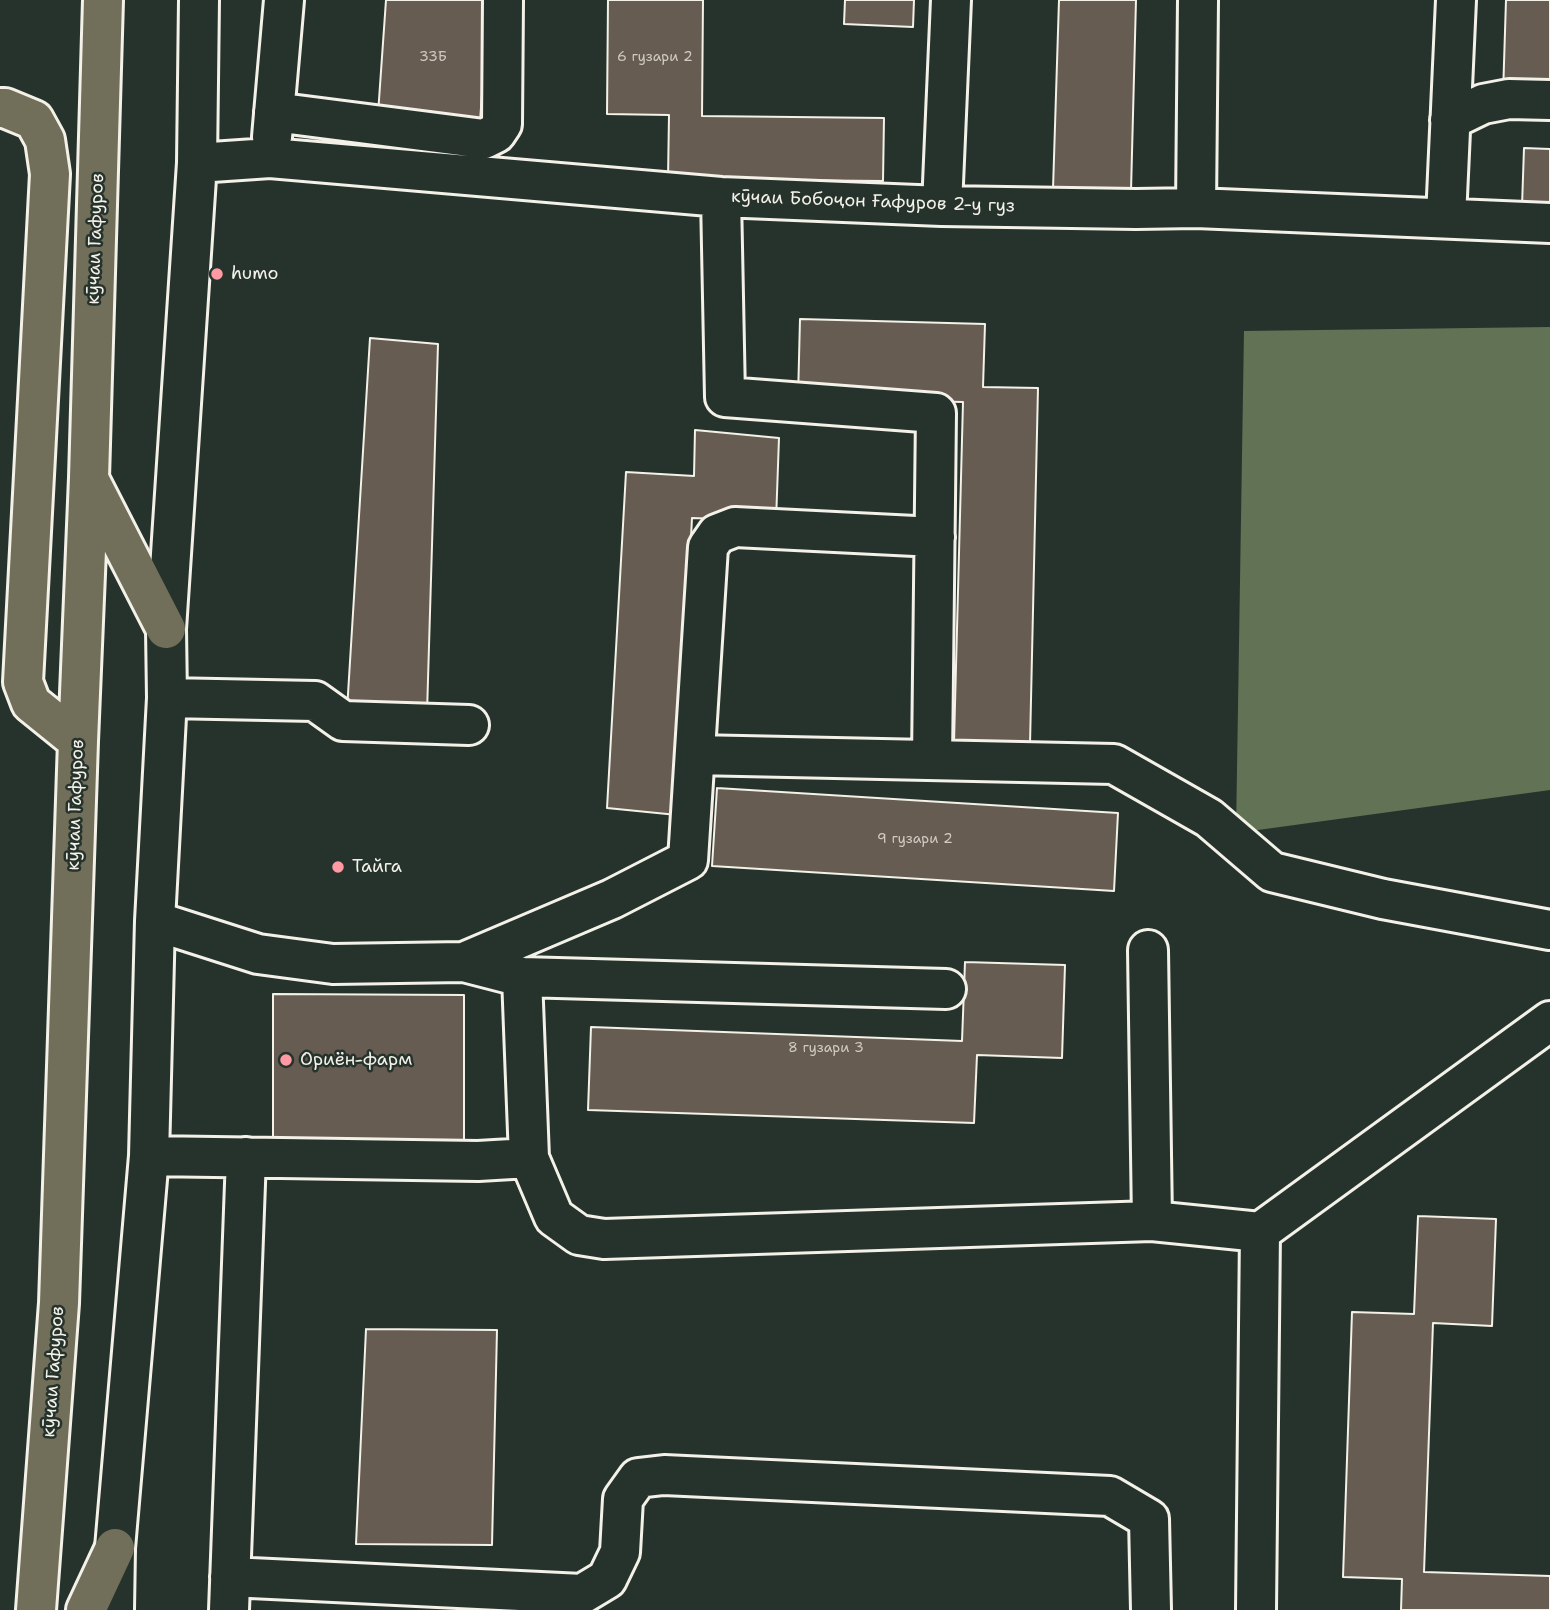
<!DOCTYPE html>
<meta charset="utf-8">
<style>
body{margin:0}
canvas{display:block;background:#26332d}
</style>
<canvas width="1550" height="1610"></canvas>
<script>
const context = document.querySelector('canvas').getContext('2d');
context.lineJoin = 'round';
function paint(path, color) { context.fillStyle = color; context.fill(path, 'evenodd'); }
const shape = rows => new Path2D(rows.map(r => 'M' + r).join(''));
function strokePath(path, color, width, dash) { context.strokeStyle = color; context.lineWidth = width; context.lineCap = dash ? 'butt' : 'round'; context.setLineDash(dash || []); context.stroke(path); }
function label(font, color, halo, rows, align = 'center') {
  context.font = font + ' "Shantell Sans",sans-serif'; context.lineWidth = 5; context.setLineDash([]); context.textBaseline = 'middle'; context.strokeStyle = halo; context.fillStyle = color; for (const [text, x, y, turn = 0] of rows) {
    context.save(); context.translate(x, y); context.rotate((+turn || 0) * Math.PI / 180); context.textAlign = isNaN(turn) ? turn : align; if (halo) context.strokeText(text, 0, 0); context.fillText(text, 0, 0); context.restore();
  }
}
paint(shape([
 [1550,327,1550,790,1236,833,1244,331]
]), '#627355');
const building = shape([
 [386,0,489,0,480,121,378,114,386,0],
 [608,0,703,0,702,116,884,118,883,181,668,179,669,115,607,114,608,0],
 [845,0,914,0,913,27,844,24,845,0],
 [1059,0,1136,0,1131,191,1053,189,1059,0],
 [1506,0,1550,0,1550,96,1503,95,1506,0],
 [1524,148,1550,149,1550,207,1522,206,1524,148],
 [800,319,985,324,983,387,1038,388,1030,744,954,742,963,402,798,398,800,319],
 [370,338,438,344,427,713,347,710,370,338],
 [695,430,779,438,776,521,692,518,677,815,607,808,626,472,694,476,695,430],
 [717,788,1118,813,1114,891,712,866,717,788],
 [965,962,1065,965,1062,1058,977,1055,974,1123,588,1110,591,1027,962,1041,965,962],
 [273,994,464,995,464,1148,273,1148,273,994],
 [1418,1216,1496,1219,1492,1326,1433,1323,1424,1572,1550,1576,1550,1610,1401,1610,1402,1579,1343,1577,1352,1312,1414,1314,1418,1216],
 [366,1329,497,1330,492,1545,356,1544,366,1329]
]);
paint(building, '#675c52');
strokePath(building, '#f4f1e8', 2);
const minor = shape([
 [274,112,484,139,496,133,502,124,503,0],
 [1450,120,1483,104,1509,99,1550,100],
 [272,137,284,0],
 [197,163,270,158,721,197,942,206,1136,209,1196,208,1550,223],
 [721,197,725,397,936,413,932,760],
 [942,206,951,0],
 [1196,208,1198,0],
 [1446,218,1456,0],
 [167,698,315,701,343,721,469,725],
 [695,755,1114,764,1209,818,1272,872,1383,899,1550,930],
 [155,921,258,954,333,964,464,962,612,899,688,860,708,547,717,534,735,527,935,537],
 [1148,950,1152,1221],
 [464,962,522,977,529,1158,554,1217,579,1235,604,1239,1152,1221,1260,1232,1256,1610],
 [522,977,946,989],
 [149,1156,478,1161,529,1158],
 [1260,1232,1550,1021],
 [230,1577,582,1594,607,1579,620,1552,623,1499,638,1478,664,1475,1110,1496,1149,1519,1151,1610],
 [114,1610,115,1548,149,1156,155,921,167,698,166,629,197,163,199,0],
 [229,1610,246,1157]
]);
const major = shape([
 [0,108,5,108,34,120,45,140,50,174,23,682,31,703,78,741],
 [89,479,166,629],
 [36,1610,59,1303,78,741,89,478,103,0],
 [86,1610,115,1548]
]);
strokePath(minor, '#f4f1e8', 44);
strokePath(major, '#f4f1e8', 44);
strokePath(minor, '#26332d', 38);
strokePath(major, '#716e59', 38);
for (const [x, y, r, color] of [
 [217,274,7,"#ff9aa2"],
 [338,867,7,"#ff9aa2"],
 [286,1060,7,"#ff9aa2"]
]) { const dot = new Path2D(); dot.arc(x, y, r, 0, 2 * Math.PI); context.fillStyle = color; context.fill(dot); strokePath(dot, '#26332d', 2.5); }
label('14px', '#d1ccc2', null, [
 ["33Б",433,57],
 ["6 гузари 2",655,57],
 ["9 гузари 2",915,839],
 ["8 гузари 3",826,1048]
]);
label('18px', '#f4f1e8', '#26332d', [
 ["кӯчаи Бобоҷон Ғафуров 2-у гуз",873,202,2],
 ["кӯчаи Гафуров",96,239,-88],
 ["кӯчаи Гафуров",76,805,-88],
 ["кӯчаи Гафуров",54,1372,-86]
]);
label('18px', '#f4f1e8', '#26332d', [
 ["humo",231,274],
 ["Тайга",352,867],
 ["Ориён-фарм",300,1060]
], 'left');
</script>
